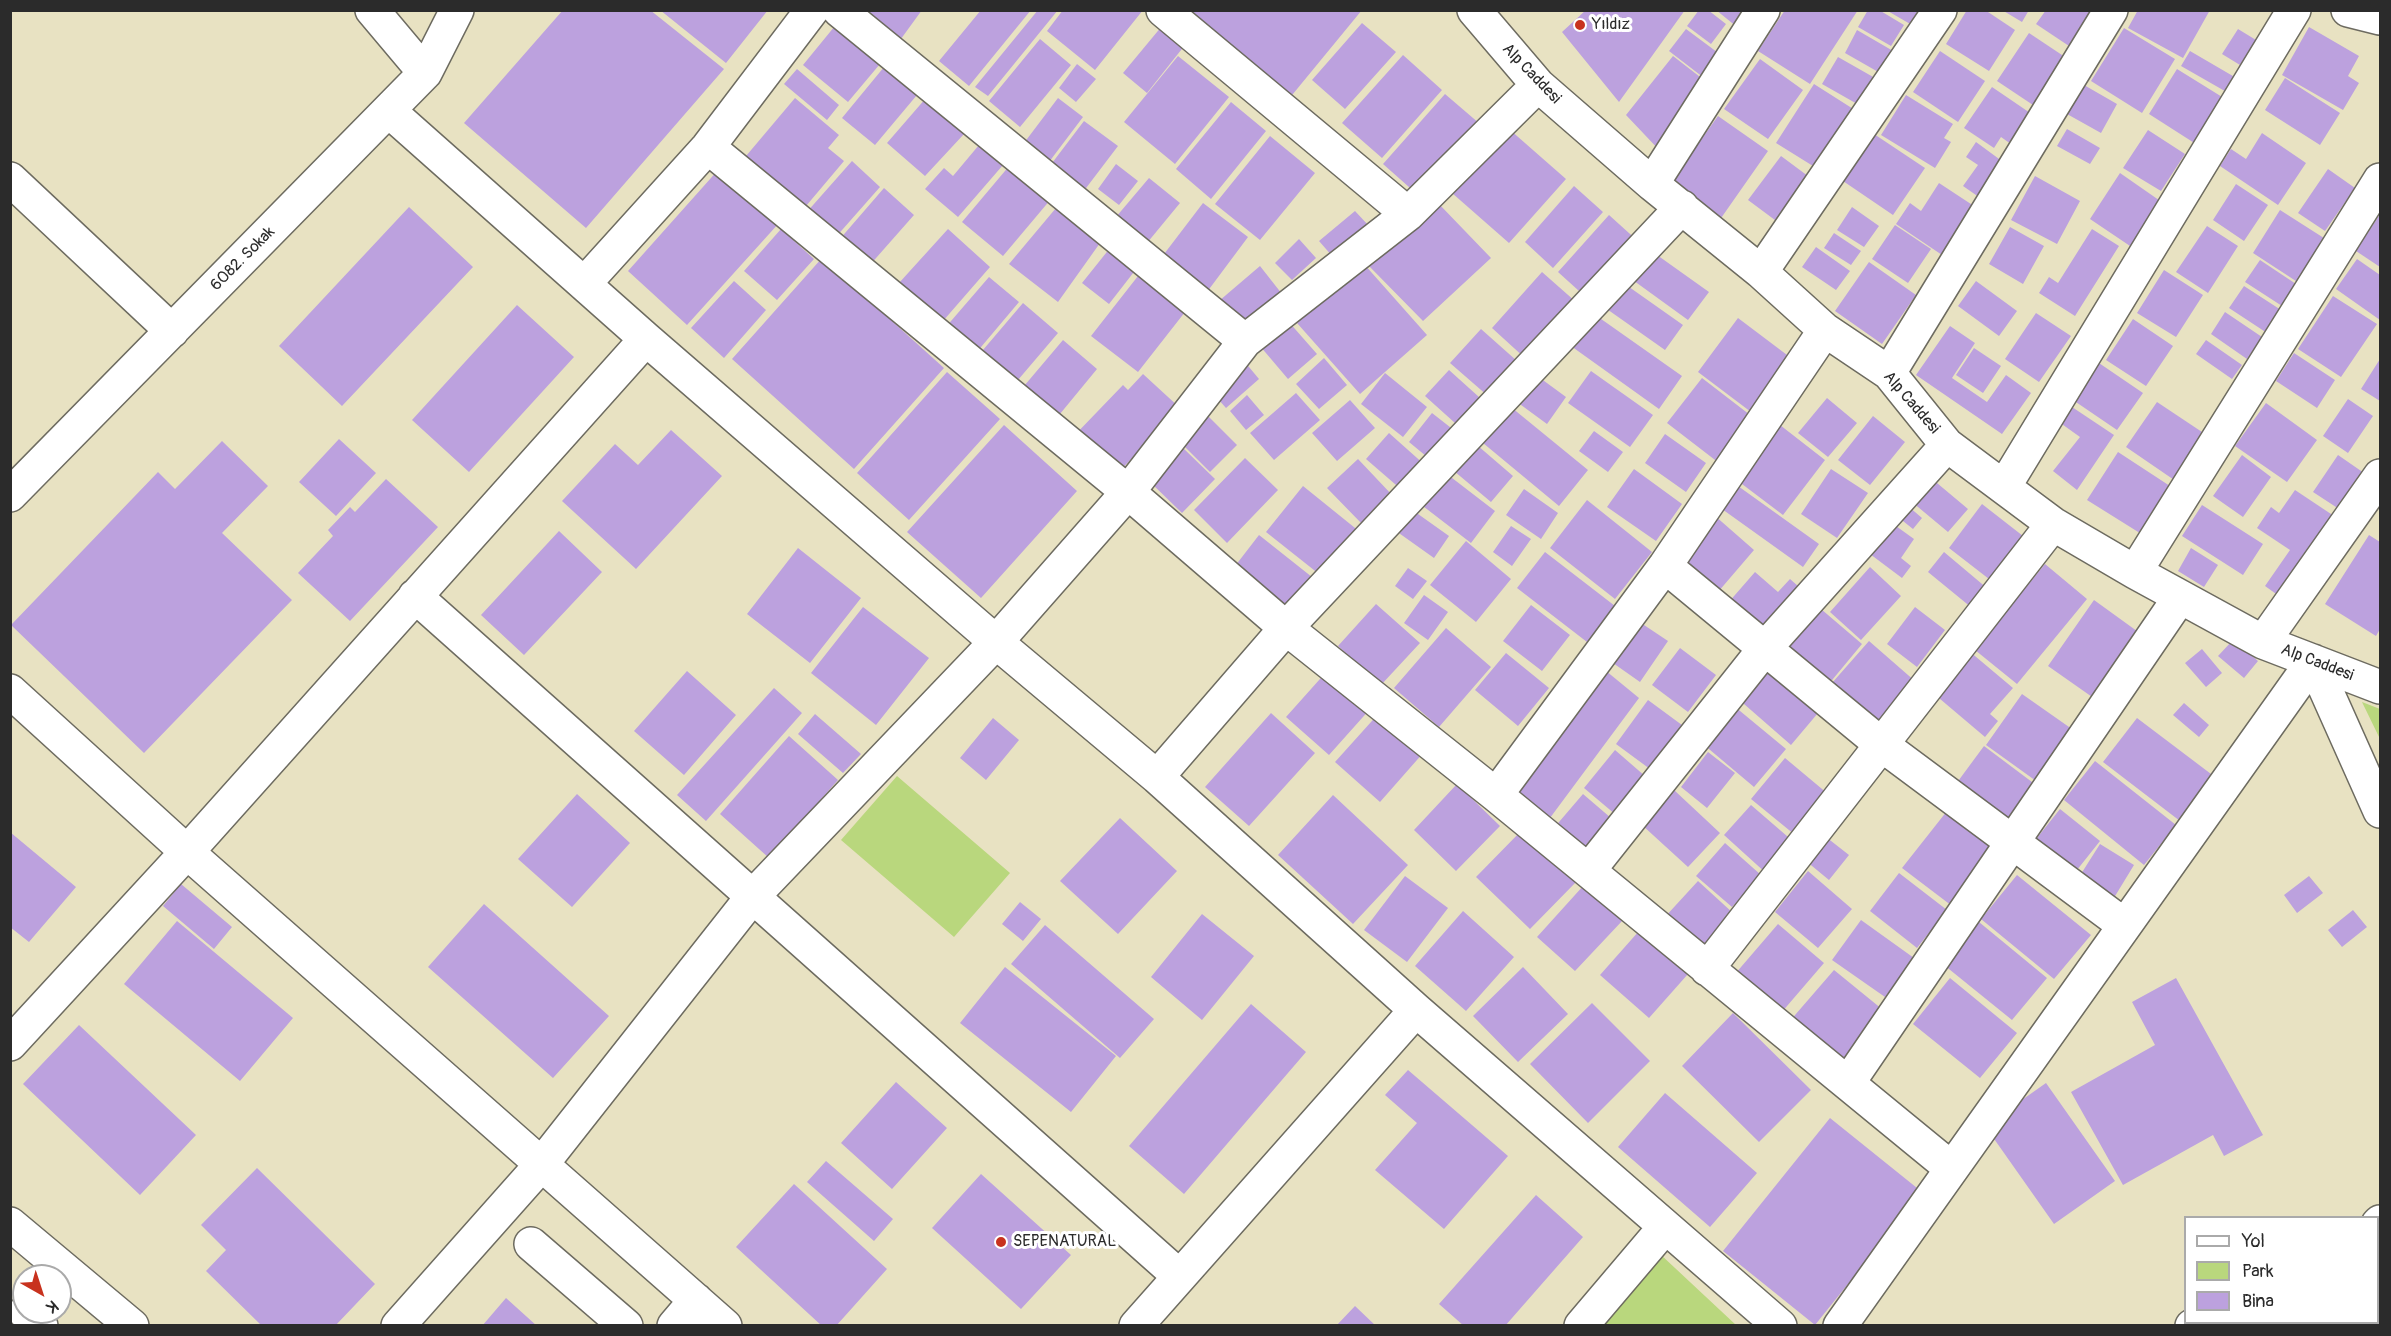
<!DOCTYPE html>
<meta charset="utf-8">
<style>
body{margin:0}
#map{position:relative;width:2391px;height:1336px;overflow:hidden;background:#e8e2c2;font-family:Pangolin,sans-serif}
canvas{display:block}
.frame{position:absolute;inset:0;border:12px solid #2b2b2b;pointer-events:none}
.legend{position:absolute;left:2184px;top:1216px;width:195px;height:108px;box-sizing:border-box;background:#fff;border:2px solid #aaa;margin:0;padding:8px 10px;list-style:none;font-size:18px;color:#2b2b2b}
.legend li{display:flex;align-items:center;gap:12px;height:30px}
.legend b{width:30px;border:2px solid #aaa}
.north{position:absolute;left:12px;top:1264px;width:60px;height:60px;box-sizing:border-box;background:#fff;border:2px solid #aaa;border-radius:50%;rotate:141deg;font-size:16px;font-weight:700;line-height:24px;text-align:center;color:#2b2b2b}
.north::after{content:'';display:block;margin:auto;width:21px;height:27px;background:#c8321e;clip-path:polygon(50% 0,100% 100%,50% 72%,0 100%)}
</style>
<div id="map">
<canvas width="2391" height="1336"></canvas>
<div class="frame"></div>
<ul class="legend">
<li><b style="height:8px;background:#fff"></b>Yol</li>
<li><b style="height:16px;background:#b9d77d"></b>Park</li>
<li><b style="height:16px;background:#bca1de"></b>Bina</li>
</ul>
<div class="north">K</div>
</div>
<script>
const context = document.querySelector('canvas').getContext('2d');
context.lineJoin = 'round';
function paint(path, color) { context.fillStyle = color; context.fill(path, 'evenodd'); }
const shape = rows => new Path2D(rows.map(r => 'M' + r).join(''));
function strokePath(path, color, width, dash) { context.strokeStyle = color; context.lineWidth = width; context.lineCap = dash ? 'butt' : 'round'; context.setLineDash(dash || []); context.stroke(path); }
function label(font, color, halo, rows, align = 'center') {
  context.font = font + ' Pangolin,sans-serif'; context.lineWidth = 6; context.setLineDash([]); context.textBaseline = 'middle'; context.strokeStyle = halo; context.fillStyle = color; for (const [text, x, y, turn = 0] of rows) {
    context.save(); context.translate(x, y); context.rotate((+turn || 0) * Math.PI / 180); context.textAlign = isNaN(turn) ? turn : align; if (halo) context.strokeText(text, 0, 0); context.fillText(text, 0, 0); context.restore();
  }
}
paint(shape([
 [2362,702,2380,709,2380,739],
 [897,776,1010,873,954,937,841,840],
 [1660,1254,1736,1325,1598,1326],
 [2380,1292,2380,1325,2324,1325,2329,1323,2378,1322,2378,1293]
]), '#b9d77d');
paint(shape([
 [563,10,650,10,724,69,586,228,464,123],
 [660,10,768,10,726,63],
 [854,10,922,10,898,43],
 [981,10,1031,10,969,86,939,61],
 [1038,10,1058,10,988,96,975,87],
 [1063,10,1143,10,1095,70,1047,31],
 [1189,10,1362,10,1288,100],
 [1586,10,1685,10,1619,102,1562,32],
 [1699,10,1708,10,1726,24,1711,44,1687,26],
 [1716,10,1750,10,1737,27],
 [1785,10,1858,10,1810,84,1758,51],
 [1868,10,1879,10,1904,25,1891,46,1858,27],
 [1886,10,1936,10,1924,32],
 [1967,10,1985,10,2015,30,1989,71,1946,44],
 [2002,10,2029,10,2022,22],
 [2046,10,2102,10,2075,50,2036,24],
 [2138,10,2210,10,2183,58,2128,28],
 [839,21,885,58,848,102,803,65],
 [1362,23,1396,52,1345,109,1312,80],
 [1162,26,1185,45,1147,93,1123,73],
 [2309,27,2359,56,2348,76,2359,83,2343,110,2282,75],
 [2124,28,2175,59,2142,113,2091,81],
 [1686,29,1725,58,1708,81,1669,51],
 [2238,29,2256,40,2240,65,2222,54],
 [1857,30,1900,55,1887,77,1845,53],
 [2029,33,2074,63,2042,111,1997,81],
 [1040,39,1071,65,1020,127,989,101],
 [1940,51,1985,81,1958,122,1913,92],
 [2190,51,2238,79,2230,94,2181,66],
 [1403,55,1442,90,1382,158,1342,123],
 [1178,56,1229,97,1175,164,1124,122],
 [1673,56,1713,87,1662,153,1626,115],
 [1838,57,1882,82,1866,109,1822,84],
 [1760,59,1803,90,1768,139,1724,109],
 [889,61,922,89,875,145,842,118],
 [1077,64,1096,79,1076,102,1059,88],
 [797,69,839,105,827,120,784,84],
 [2177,69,2227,100,2199,146,2149,114],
 [2285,78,2340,113,2320,145,2265,110],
 [1814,84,1858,112,1821,171,1776,143],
 [2084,85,2117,104,2101,133,2067,114],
 [1992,87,2039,119,2018,149,2001,137,1994,148,1964,128],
 [1445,94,1480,124,1418,195,1383,164],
 [1906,95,1953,124,1944,138,1951,142,1935,168,1881,135],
 [795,98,839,135,828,148,844,161,801,212,741,162],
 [926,98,964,134,925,176,887,143],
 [1058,98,1083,117,1046,166,1021,147],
 [1231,102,1266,131,1211,199,1176,169],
 [1718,116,1768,151,1719,221,1668,186],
 [1084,121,1118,146,1080,196,1046,171],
 [1509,129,1566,179,1509,243,1452,193],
 [2067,129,2100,148,2090,164,2057,146],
 [2148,130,2185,154,2161,191,2123,168],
 [2262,133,2306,163,2278,205,2220,166,2231,149,2246,159],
 [1874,134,1925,168,1893,215,1843,181],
 [1270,136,1315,173,1260,240,1215,204],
 [1976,142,2010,167,1986,202,1963,186,1978,165,1966,157],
 [979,145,1003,165,958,217,925,189,944,168,953,176],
 [1781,156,1816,182,1783,226,1748,200],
 [852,161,880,187,835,238,806,213],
 [1116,164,1138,181,1119,205,1098,189],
 [1010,165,1051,199,1003,256,962,222],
 [719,169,779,223,687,325,628,271],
 [2328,169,2355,188,2325,231,2298,213],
 [2120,173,2166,205,2136,250,2090,219],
 [2035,176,2080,201,2057,244,2011,220],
 [1149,178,1180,203,1147,243,1116,217],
 [1939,183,1980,210,1948,259,1896,224,1910,203,1921,211],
 [2236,184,2268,205,2244,241,2213,220],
 [1574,186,1603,212,1553,268,1525,242],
 [884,188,914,215,869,266,839,240],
 [1203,203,1248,237,1204,296,1158,262],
 [1438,203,1491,258,1423,321,1369,266],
 [409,207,473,267,342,406,279,346],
 [1852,207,1879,226,1864,247,1837,230],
 [1056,208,1100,243,1058,302,1009,264],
 [2280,210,2327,240,2299,283,2253,253],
 [1355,211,1369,226,1333,257,1319,241],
 [2380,214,2380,267,2356,251],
 [1609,215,1640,243,1589,300,1558,272],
 [1895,225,1931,249,1908,283,1872,259],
 [2207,226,2238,246,2208,293,2176,272],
 [2010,227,2044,246,2023,284,1989,264],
 [781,229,814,259,777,300,744,271],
 [948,229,990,267,943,321,899,283],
 [2092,229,2119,246,2075,316,2039,293,2049,277,2058,283],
 [1834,233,1861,251,1851,265,1824,248],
 [1299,239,1316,258,1292,280,1275,263],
 [1816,247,1850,271,1836,290,1802,267],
 [1110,248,1137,268,1109,304,1082,283],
 [1650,250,1709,292,1688,320,1630,278],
 [822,258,944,368,854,469,732,359],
 [2357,259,2380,275,2380,320,2336,289],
 [2260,260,2296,284,2282,306,2245,282],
 [1869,262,1916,295,1882,344,1835,311],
 [1364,264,1427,335,1360,394,1297,323],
 [1260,266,1282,294,1243,329,1219,301],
 [2164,270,2203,295,2176,337,2137,313],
 [1542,272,1576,302,1526,359,1492,328],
 [1138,276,1185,312,1138,372,1091,336],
 [989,277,1019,302,976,353,945,328],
 [734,281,766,310,724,358,691,328],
 [1976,281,2017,311,1999,336,1958,306],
 [1622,282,1683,325,1665,350,1604,307],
 [2244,286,2281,310,2267,333,2229,308],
 [2333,296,2377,324,2341,377,2298,349],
 [1023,303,1058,333,1012,387,977,357],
 [517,305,574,357,469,472,412,420],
 [2225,312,2262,337,2247,359,2211,334],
 [2036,313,2071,336,2039,382,2005,359],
 [1594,314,1682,376,1659,409,1571,346],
 [1738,318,1795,361,1755,415,1698,372],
 [2133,319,2173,346,2146,386,2106,360],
 [1288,321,1317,354,1288,379,1260,346],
 [1950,326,1975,343,1952,378,1987,402,2006,375,2031,393,2002,434,1916,375],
 [1481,329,1526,369,1496,403,1450,363],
 [1063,340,1097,369,1055,420,1019,392],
 [2206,340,2242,365,2232,379,2196,354],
 [1974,348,2001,366,1983,393,1956,375],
 [2294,353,2335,380,2317,408,2276,381],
 [1324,358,1347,385,1319,409,1296,384],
 [2380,359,2380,401,2361,389],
 [1244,361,1259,379,1226,408,1210,390],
 [2096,361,2143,393,2117,430,2070,398],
 [1449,370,1489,406,1465,432,1425,396],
 [1591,371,1653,415,1630,447,1568,403],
 [947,372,1000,419,909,520,857,473],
 [1385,373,1427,407,1403,437,1361,404],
 [1143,374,1180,408,1113,478,1071,439,1123,385,1128,390],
 [1536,375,1566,397,1547,424,1517,402],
 [1702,378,1754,418,1719,463,1667,423],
 [1296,393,1320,420,1274,460,1250,433],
 [1247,395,1264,415,1246,430,1230,411],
 [1827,398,1857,423,1828,457,1798,433],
 [2348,399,2373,416,2348,453,2323,436],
 [1350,400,1375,428,1337,461,1312,433],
 [2157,402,2211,438,2180,484,2126,447],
 [1506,403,1588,470,1559,506,1477,438],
 [2266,403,2317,440,2287,482,2235,446],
 [2072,407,2114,435,2077,490,2053,471,2080,437,2059,422],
 [1432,413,1455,431,1432,461,1409,442],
 [1206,414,1237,445,1210,472,1179,441],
 [1873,416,1905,442,1870,485,1838,460],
 [1004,425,1077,491,981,598,907,532],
 [1780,425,1825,460,1783,515,1738,481],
 [671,430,722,476,636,569,562,501,615,444,638,465],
 [1594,431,1623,452,1608,472,1579,451],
 [1389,433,1426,466,1403,491,1366,459],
 [1665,434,1706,463,1686,492,1645,463],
 [339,439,376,473,336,516,299,482],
 [1470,439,1513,476,1491,502,1448,466],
 [222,441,268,486,222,533,292,600,144,753,11,625,158,472,175,489],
 [1182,447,1215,479,1182,513,1149,481],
 [2118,452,2173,488,2143,535,2087,500],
 [2242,455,2271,477,2243,517,2213,496],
 [2338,455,2364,473,2339,509,2313,492],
 [1245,458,1278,490,1227,543,1194,510],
 [1358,459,1393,496,1363,525,1327,488],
 [1634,469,1682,504,1656,541,1607,507],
 [1831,469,1868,493,1837,538,1801,514],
 [1443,471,1495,511,1471,543,1419,503],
 [1931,478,1968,509,1948,532,1912,502],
 [386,479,438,527,350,621,298,573,333,536,328,530,350,507,355,512],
 [1731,481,1819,544,1803,567,1715,504],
 [1303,486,1360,532,1324,578,1266,532],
 [1524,489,1558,513,1541,539,1506,515],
 [2295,490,2334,516,2279,596,2265,586,2290,550,2257,528,2271,507,2279,513],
 [1587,500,1652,552,1615,599,1550,548],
 [1982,504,2023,536,1989,579,1949,548],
 [2202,505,2263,544,2243,575,2182,536],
 [1908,506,1922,518,1913,529,1898,517],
 [1411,509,1449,536,1434,558,1396,531],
 [1714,515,1754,550,1718,592,1678,558],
 [1889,521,1914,539,1901,558,1911,566,1902,578,1866,551],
 [1511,526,1531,539,1512,566,1493,552],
 [559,531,602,572,524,655,481,615],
 [1259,535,1317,581,1289,616,1232,570],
 [2369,535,2380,542,2380,629,2376,636,2325,604],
 [1466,541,1511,579,1476,622,1430,585],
 [798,548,861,598,810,663,747,614],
 [2191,548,2218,565,2204,587,2178,571],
 [1545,552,1615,606,1587,642,1517,588],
 [1944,552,1988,589,1972,608,1928,572],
 [2045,564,2087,599,2017,684,1975,650],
 [1870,567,1901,596,1861,640,1830,612],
 [1408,568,1427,581,1413,599,1395,586],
 [1755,572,1778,592,1790,579,1807,594,1769,638,1728,603],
 [1424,595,1448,612,1428,640,1404,623],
 [2094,600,2141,634,2095,699,2048,666],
 [1376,604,1420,643,1381,685,1338,646],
 [1531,605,1570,635,1542,671,1503,641],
 [863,607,929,658,876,725,811,673],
 [1915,607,1945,630,1917,667,1887,644],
 [1821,609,1862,644,1828,685,1787,650],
 [1641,623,1668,641,1640,682,1613,663],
 [1446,628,1491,667,1439,727,1394,688],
 [2233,640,2258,661,2244,678,2218,656],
 [1869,641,1916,682,1880,725,1832,683],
 [1680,648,1716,675,1688,712,1652,685],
 [2202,649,2222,673,2206,687,2185,663],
 [1969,651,2013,688,1990,714,1998,721,1985,737,1933,693],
 [1506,653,1549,688,1518,726,1475,690],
 [1600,666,1639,698,1547,822,1507,789],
 [1763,666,1818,713,1791,745,1736,697],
 [1328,670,1371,708,1329,755,1286,717],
 [687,671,736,715,684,775,634,731],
 [774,688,802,713,706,821,677,795],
 [2022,694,2079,734,2043,786,1986,745],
 [1648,700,1686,728,1654,772,1616,744],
 [2184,703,2209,725,2199,737,2173,715],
 [1734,706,1786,749,1754,787,1703,744],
 [1380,712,1424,752,1380,802,1335,762],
 [1271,713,1315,753,1249,826,1205,787],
 [815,714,861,754,843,773,798,734],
 [993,718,1019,740,986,780,960,758],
 [2137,718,2215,777,2180,821,2103,762],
 [789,736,838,780,769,858,720,814],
 [1984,746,2040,788,2010,829,1953,788],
 [1615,750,1653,783,1622,820,1584,788],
 [1708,752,1735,773,1707,808,1681,787],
 [1785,758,1834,799,1800,839,1751,799],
 [2095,761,2176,825,2144,865,2064,800],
 [1457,784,1500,826,1456,871,1414,830],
 [1674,790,1720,833,1688,867,1642,825],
 [577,794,630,843,572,907,518,859],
 [1583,794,1618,824,1588,859,1553,829],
 [1333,795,1408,865,1353,924,1278,855],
 [1751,805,1795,843,1767,874,1724,835],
 [2060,809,2100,841,2073,875,2033,843],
 [1947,811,2000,852,1956,909,1902,868],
 [1120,818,1177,871,1118,934,1060,881],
 [1523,829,1577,881,1530,929,1476,877],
 [10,832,76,887,29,942,10,927],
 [1826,837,1849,855,1829,880,1806,861],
 [1725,843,1761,875,1732,907,1696,876],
 [2100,844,2134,865,2109,906,2074,885],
 [1808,871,1852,909,1818,948,1775,912],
 [1899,873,1947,910,1917,948,1870,911],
 [2017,875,2091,935,2054,979,1981,919],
 [1405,876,1448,908,1407,962,1364,930],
 [2309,876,2323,893,2297,913,2284,895],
 [1698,881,1733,913,1698,950,1664,918],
 [181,884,232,927,214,949,163,906],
 [1584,885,1623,920,1575,971,1537,937],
 [1020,902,1041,919,1023,941,1002,924],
 [484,904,609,1016,553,1078,428,967],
 [2353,910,2367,927,2342,947,2328,930],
 [1463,911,1514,957,1466,1011,1415,966],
 [1202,914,1254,956,1202,1020,1151,977],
 [1861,920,1914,958,1885,997,1832,960],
 [177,921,293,1018,240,1081,124,984],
 [1979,922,2047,978,2012,1020,1944,965],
 [1778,924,1824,963,1781,1013,1735,974],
 [1045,925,1154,1019,1120,1058,1011,964],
 [1639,931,1688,974,1649,1018,1600,975],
 [1005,967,1116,1056,1071,1112,960,1023],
 [1523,967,1568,1014,1518,1062,1473,1016],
 [1834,970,1888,1014,1844,1068,1789,1022],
 [1950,978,2017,1033,1980,1078,1913,1024],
 [2176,978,2263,1135,2224,1156,2213,1135,2123,1185,2071,1092,2155,1045,2132,1002],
 [1592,1003,1650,1061,1588,1123,1530,1064],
 [1251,1004,1306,1052,1184,1194,1129,1146],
 [1733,1013,1811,1090,1759,1142,1682,1066],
 [79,1025,196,1135,140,1195,23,1084],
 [1408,1070,1508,1156,1444,1229,1375,1170,1417,1123,1385,1095],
 [896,1082,947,1128,892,1189,841,1143],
 [2046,1083,2115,1181,2054,1224,1985,1126],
 [1665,1093,1757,1173,1710,1227,1618,1147],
 [1830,1118,1922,1192,1815,1325,1723,1251],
 [826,1161,893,1219,874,1241,807,1182],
 [257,1168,375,1284,335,1326,262,1326,206,1271,226,1250,201,1225],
 [981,1174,1071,1255,1021,1309,932,1228],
 [794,1184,887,1269,836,1326,822,1326,736,1247],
 [1536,1195,1583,1237,1505,1326,1464,1326,1439,1304],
 [506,1298,537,1326,482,1326],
 [1355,1306,1376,1326,1336,1326]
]), '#bca1de');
const minor = shape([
 [372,10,425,73],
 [839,10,1245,341],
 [1163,10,1408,214],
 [1474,10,1538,85,1652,184,1761,272,1825,330,1889,373,1947,445,2053,524,2135,572,2263,642,2380,687],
 [2348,10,2380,18],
 [389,111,646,339,996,642,1157,777,1416,1010,1780,1326],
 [708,147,1128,492,1286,628,1496,795,1951,1168],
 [10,179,172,331],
 [1652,184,1763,10],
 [1761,272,1940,10],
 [584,284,708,147,812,10],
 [1889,373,2111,10],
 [2004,487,2294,10],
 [10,495,425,73,457,10],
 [1665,566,1882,745,2124,925],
 [2135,572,2380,180],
 [415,596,1179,1276],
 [2263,642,2380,476],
 [10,691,187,852,725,1326],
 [1157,777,1286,628,1682,207],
 [1496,795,1665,566,1825,330],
 [1589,870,1766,647,1947,445],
 [1707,969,2053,524],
 [10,1044,187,852,646,339],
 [1848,1083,2180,597],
 [531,1244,626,1326],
 [398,1326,541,1165,753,896,996,642,1128,492,1245,341,1408,214,1538,85],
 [674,1326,696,1300],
 [1136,1326,1416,1010],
 [1581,1326,1665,1227],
 [1840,1326,2313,661,2380,811]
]);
const major = shape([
 [10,1224,132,1326],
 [2378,1224,2380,1222],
 [2378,1266,2380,1264],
 [25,1312,41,1326],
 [2192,1326,2200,1322],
 [2282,1326,2287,1322]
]);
strokePath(minor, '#6d6b60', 36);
strokePath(major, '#6d6b60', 36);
strokePath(minor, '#fff', 33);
strokePath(major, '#fff', 33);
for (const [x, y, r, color] of [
 [1580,25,6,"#c8321e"],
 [1001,1242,6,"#c8321e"]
]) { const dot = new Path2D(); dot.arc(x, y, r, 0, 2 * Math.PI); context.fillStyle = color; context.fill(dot); strokePath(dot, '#fff', 2); }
label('16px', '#2b2b2b', '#fff', [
 ["Yıldız",1592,25],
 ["SEPENATURAL",1013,1242]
], 'left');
label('16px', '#2b2b2b', '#fff', [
 ["Alp Caddesi",1531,74,46],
 ["6082. Sokak",243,259,-45],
 ["Alp Caddesi",1911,403,49],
 ["Alp Caddesi",2317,663,21]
]);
</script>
